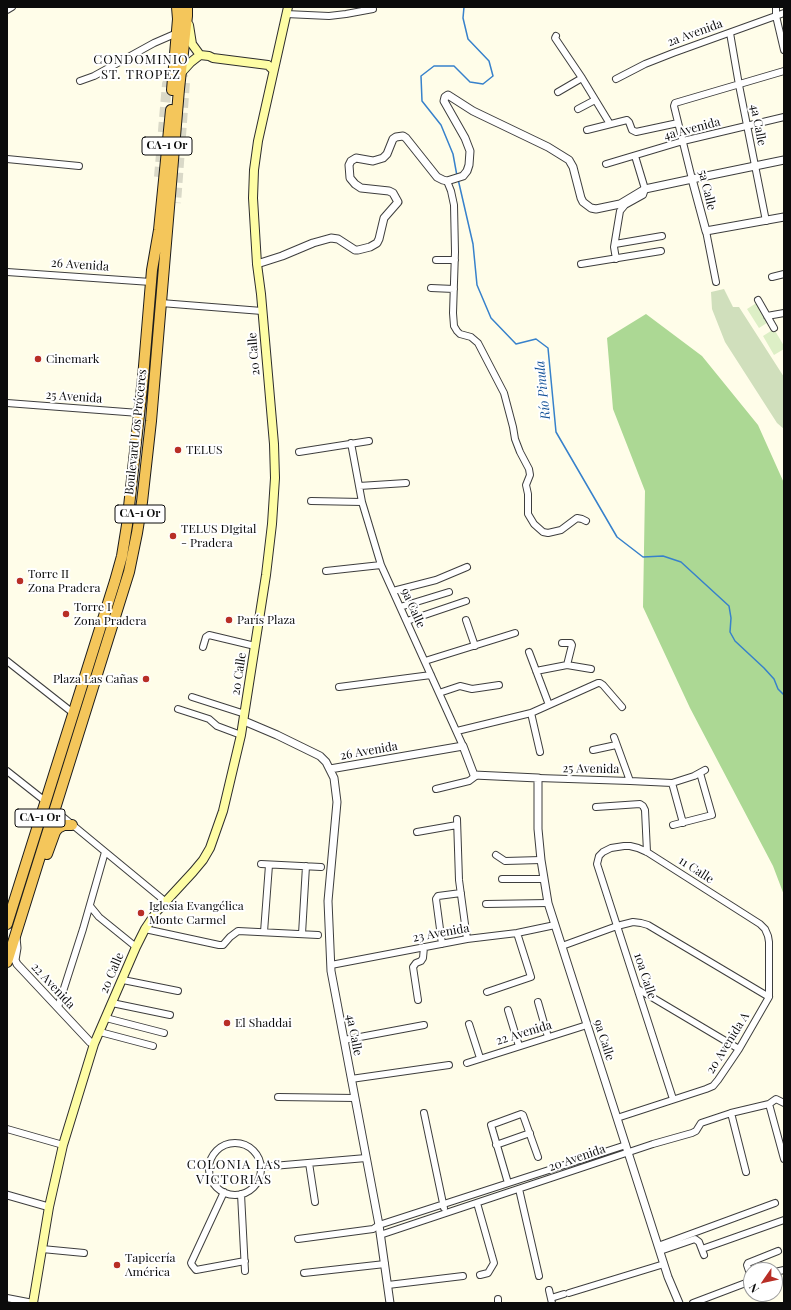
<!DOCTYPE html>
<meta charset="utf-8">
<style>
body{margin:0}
#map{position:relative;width:791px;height:1310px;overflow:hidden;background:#fffde9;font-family:"Playfair Display",serif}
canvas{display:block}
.frame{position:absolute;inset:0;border:8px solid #0b0b0b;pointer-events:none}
.north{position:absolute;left:743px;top:1262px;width:40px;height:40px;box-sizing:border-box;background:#fff;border:1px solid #9d9d9d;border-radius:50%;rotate:236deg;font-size:11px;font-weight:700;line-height:16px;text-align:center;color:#0b0b0b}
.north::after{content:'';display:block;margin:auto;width:14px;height:18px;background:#b82e26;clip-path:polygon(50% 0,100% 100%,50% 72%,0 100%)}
</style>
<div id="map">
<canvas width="791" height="1310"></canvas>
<div class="frame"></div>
<div class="north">N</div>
</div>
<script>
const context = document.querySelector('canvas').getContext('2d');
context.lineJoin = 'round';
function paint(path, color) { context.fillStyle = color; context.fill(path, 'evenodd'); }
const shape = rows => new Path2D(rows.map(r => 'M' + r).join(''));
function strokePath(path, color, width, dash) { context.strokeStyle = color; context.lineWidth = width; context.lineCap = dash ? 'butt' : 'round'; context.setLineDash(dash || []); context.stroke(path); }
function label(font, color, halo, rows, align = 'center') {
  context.font = font + ' "Playfair Display",serif'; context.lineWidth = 4; context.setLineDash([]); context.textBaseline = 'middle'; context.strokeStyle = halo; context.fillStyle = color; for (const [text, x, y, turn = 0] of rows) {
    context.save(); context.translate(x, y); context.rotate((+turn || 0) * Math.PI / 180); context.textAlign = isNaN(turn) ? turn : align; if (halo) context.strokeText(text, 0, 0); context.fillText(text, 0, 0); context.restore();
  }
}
paint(shape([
 [646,314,702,356,758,425,784,483,784,895,773,866,690,708,643,607,645,491,613,409,607,338]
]), '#acd894');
paint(shape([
 [724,289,733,307,739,307,784,377,784,429,777,423,725,342,712,309,711,292]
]), '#d0dfbc');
paint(shape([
 [758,302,770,321,759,328,747,309],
 [774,329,784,346,784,349,774,355,763,336]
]), '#ddefc6');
strokePath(shape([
 [457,176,453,154,441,125,422,101,421,76,434,66,454,66,470,82,483,84,493,76,489,61,468,39,463,18,464,7],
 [458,179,473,244,477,285,491,318,516,344,536,339,548,348,556,432,617,537,643,557,663,556,681,562,729,606,731,618,730,632,735,641,764,668,774,679,778,689,784,695]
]), '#3781cb', 1.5);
strokePath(shape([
 [159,177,167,84,171,77,174,76,181,76,183,77,185,82,176,203]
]), '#dad9c8', 10, [10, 5]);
const minor = shape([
 [776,7,776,16,784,50],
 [7,10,12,7],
 [286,14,329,16,346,14,373,9],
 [730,33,739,85,766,221],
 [556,36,555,38,582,78,610,124],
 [616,79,645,64,673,53,784,13],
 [80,81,94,76,154,43,177,33],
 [558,92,582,78],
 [578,109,595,100],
 [587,130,627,120,629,122,632,130,636,132,678,123],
 [7,159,79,166],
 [606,164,683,141,784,117],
 [692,179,674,106,675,103,784,71],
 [447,181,451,191,454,205,455,252,453,313,454,326,457,331,460,334,471,337,478,343,504,393,513,427,515,439,520,452,529,469,530,475,526,485,528,494,528,514,534,524,543,532,548,533,561,530,577,518,582,519,586,521],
 [706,231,716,282],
 [615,244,662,236],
 [616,259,614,247,620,211,625,205,643,195,645,189,635,156],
 [436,260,455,260],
 [581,264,661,251],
 [7,272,151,282],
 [772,277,784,274],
 [431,288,454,289],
 [758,300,774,328],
 [161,303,262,311],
 [767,316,784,313],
 [7,403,139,413],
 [351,443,362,502,381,565,463,746],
 [299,452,369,441],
 [359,486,406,483],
 [311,501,362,502],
 [326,571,381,565],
 [393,591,436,580,467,567],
 [400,607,449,592],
 [466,620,475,646],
 [407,621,466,601],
 [562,643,571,643,572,645,567,665],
 [203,647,206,637,209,635,255,646],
 [529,652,549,705],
 [7,661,73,713],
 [425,661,515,633],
 [536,671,567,665,591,669],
 [339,687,431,675],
 [439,693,460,686,472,689,499,685],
 [192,697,245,714],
 [178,709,209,719,217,726,241,735],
 [531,713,540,752],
 [457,731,531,713,598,683,600,683,603,685,622,707],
 [614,737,630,781],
 [593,750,616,745],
 [7,771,45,801],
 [538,778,630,781,672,783,694,776,705,770],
 [672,783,683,823],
 [436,789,469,781,477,775],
 [596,807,640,804,643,806,645,810,647,852],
 [53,813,63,817,166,902],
 [457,819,459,880,467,939],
 [673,825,712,815,700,773],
 [417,832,457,825],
 [496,855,505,861,541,860],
 [261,864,321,867],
 [502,879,543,879],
 [486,904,548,903],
 [90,906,99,917,136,947],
 [145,929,219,945,223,945,230,937,238,931,318,935],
 [264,932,269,865],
 [302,934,306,866],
 [442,944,436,899,438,896,461,893],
 [562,946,617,926,633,922,641,923,648,925,769,997],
 [331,965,467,939,517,933,555,925],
 [123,980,178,991],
 [638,989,739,1049],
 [487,992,531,977,517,933],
 [418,1000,413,967,416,963,421,961,423,958,424,947],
 [538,1002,548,1037],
 [112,1003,170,1015],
 [58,1007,83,929,105,852],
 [508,1010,519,1046],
 [106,1018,164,1033],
 [469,1024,480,1058],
 [100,1032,153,1046],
 [344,1040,424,1025],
 [467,1063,587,1025],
 [351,1079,449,1065],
 [278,1097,355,1098],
 [769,1104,784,1159],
 [424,1113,444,1208],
 [731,1113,746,1172],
 [617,1118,706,1089,713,1086,718,1080,739,1049,769,997,769,942,768,936,765,929,760,924,647,852,638,848,630,846,624,846,611,848,603,852,599,856,597,864,673,1099],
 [7,1129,63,1145],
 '209 1169a26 26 0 1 1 52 0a26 26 0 1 1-52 0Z',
 [496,1145,530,1133],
 [309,1163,315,1202],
 [261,1167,366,1158],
 [508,1183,491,1125,521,1114,523,1115,538,1157],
 [519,1189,539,1276],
 [224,1192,191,1263,192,1265,196,1270,245,1261],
 [241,1194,245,1271],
 [477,1203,494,1263,488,1273,480,1275],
 [380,1235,653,1144,692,1133,696,1131,701,1123,731,1113,769,1104,776,1099,784,1103],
 [298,1239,373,1229,379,1225,626,1145],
 [658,1246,775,1203],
 [42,1249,84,1253],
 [702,1249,784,1220],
 [660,1251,695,1239,699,1242,704,1255],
 [775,1272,784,1270],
 [304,1273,385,1264],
 [751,1277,747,1265,748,1263,778,1251],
 [388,1285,463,1276],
 [549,1290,552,1303],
 [569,1293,664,1264],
 [7,1298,33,1303],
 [551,1298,564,1294],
 [498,1299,498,1303],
 [693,1303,751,1281]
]);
const tertiary = shape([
 [692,179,706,231,784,217],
 [257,264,282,256,313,243,331,238,338,239,355,250,358,250,370,247,377,243,379,239,384,218,398,202,393,193,389,191,361,188,355,184,350,178,349,165,351,161,356,158,373,161,383,158,387,154,393,139,396,137,403,136,406,138,437,177,443,180,447,181,463,176,467,171,469,165,470,151,465,138,444,101,445,97,448,95,473,111,548,147,569,160,573,167,581,198,583,202,591,208,596,209,620,204,645,189,692,179,784,160],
 [244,721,277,735,320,756,326,762,334,778,337,802,328,901,331,971,379,1225,390,1303],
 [330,769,463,746,474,775,538,778,538,829,541,860,548,903,668,1277,679,1303],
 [16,937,17,948,15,960,17,964,90,1042,94,1044],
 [7,1195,49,1207]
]);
const secondary = shape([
 [189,25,192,44,200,55],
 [181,73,191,62,200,55,209,56,213,58,268,65,273,70],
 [33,1303,49,1207,63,1145,94,1044,136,947,145,929,157,911,193,872,203,860,210,848,223,811,241,735,266,575,272,524,275,478,274,444,261,294,257,264,253,198,254,170,258,141,288,7]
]);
const trunk = shape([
 [172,90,178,19,177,7],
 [47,854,55,832,58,828,64,825,72,825],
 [7,924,115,581,122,556,127,525,143,378,152,270,159,230,171,110],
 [7,962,129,572,137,533,142,502,151,421,179,89,187,16,187,7]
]);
strokePath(minor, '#3e3e3e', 8);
strokePath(tertiary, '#3e3e3e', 9);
strokePath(secondary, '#2d2d2d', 10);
strokePath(trunk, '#1c1c1c', 12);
strokePath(minor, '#fff', 6);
strokePath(tertiary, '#fff', 7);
strokePath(secondary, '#fefda5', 8);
strokePath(trunk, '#f4c65b', 10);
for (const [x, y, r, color] of [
 [38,359,4,"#b82e26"],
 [178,450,4,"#b82e26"],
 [173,536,4,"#b82e26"],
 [20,581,4,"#b82e26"],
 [66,614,4,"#b82e26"],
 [229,620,4,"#b82e26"],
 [146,679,4,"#b82e26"],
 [141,913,4,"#b82e26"],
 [227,1023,4,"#b82e26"],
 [117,1265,4,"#b82e26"]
]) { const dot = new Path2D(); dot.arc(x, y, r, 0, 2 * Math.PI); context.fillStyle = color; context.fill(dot); strokePath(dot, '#fff', 1.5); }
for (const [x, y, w] of [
 [167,146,50],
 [140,514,50],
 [40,818,50]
]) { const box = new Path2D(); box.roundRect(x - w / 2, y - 9, w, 18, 3); context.fillStyle = '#fff'; context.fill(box); strokePath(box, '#0b0b0b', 1); }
label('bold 11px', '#0b0b0b', null, [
 ["CA-1 Or",167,146],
 ["CA-1 Or",140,514],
 ["CA-1 Or",40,818]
]);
label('12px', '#0b0b0b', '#fff', [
 ["2a Avenida",695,33,-20],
 ["4a Calle",758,125,79],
 ["4a Avenida",692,129,-15],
 ["5a Calle",707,190,76],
 ["26 Avenida",80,265,4],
 ["20 Calle",254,354,-95],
 ["25 Avenida",74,397,4],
 ["Boulevard Los Próceres",136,432,-84],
 ["9a Calle",413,608,66],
 ["20 Calle",239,674,-81],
 ["26 Avenida",369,751,-10],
 ["25 Avenida",591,769,1],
 ["11 Calle",696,870,33],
 ["23 Avenida",441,933,-10],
 ["20 Calle",112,973,-67],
 ["10a Calle",645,976,72],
 ["22 Avenida",53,986,47],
 ["22 Avenida",524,1033,-17],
 ["4a Calle",354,1035,79],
 ["9a Calle",604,1040,72],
 ["20 Avenida A",728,1043,-58],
 ["20 Avenida",577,1158,-19]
]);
label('12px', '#0b0b0b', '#fff', [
 ["Cinemark",46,359],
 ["TELUS",186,450],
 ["TELUS DIgital",181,529],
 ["- Pradera",181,543],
 ["Torre II",28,574],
 ["Zona Pradera",28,588],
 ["Torre I",74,607],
 ["Zona Pradera",74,621],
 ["París Plaza",237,620],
 ["Plaza Las Cañas",138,679,"right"],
 ["Iglesia Evangélica",149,906],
 ["Monte Carmel",149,920],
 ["El Shaddai",235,1023],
 ["Tapicería",125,1258],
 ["América",125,1272]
], 'left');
context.letterSpacing = '1px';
label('13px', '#0b0b0b', '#fff', [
 ["CONDOMINIO",141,60],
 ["ST. TROPEZ",141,75],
 ["COLONIA LAS",234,1165],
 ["VICTORIAS",234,1180]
]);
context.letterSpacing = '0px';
label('italic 13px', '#17549a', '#fff', [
 ["Río Pinula",543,390,-96]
]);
</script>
